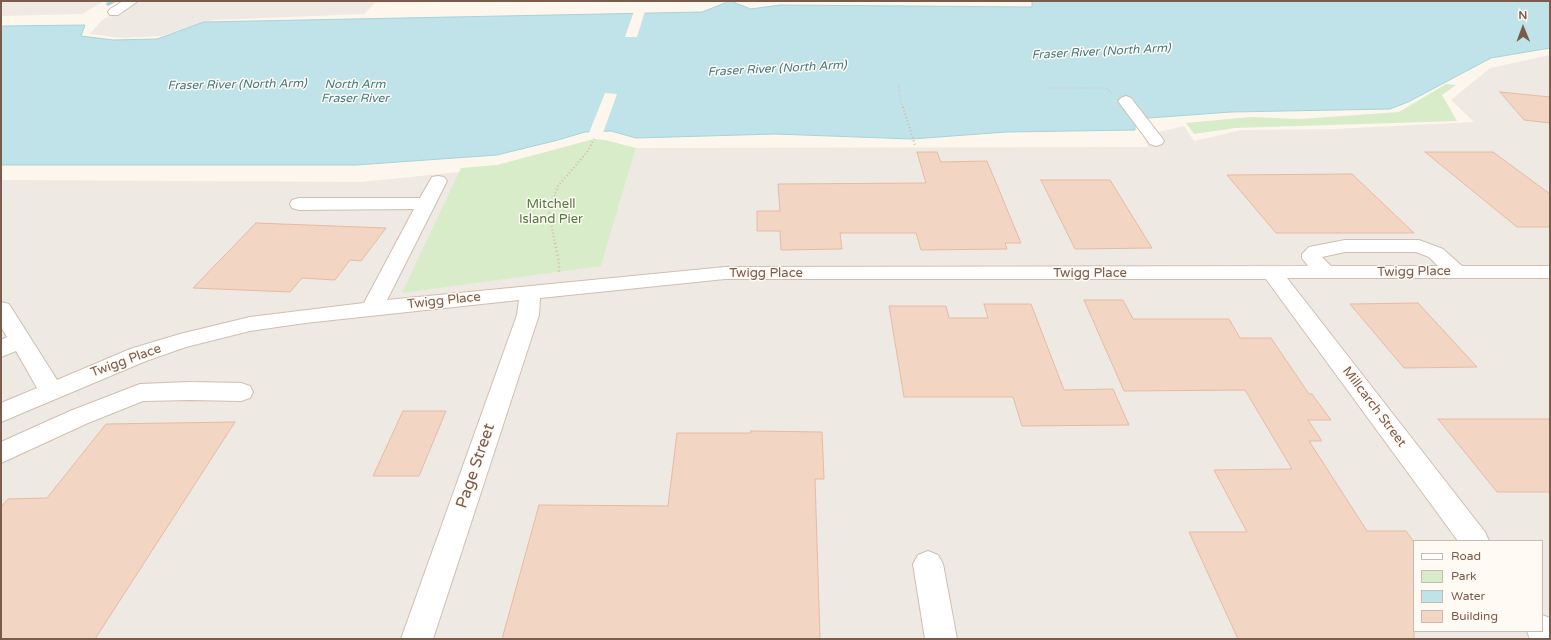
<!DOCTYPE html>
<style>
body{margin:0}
#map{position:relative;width:1551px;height:640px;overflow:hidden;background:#fdf6ec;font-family:"Varela Round",sans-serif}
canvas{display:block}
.frame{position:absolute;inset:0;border:2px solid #7a5c4d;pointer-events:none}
.legend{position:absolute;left:1413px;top:540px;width:130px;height:92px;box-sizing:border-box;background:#fffaf3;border:1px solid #cabbb1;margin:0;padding:5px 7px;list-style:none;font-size:12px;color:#7a5c4d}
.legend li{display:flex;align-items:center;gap:8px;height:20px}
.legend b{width:20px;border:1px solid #cabbb1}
.north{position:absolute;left:1503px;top:8px;width:40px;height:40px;-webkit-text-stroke:3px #fffaf3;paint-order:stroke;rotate:359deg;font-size:11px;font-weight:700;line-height:16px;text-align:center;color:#7a5c4d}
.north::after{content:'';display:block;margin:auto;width:14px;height:18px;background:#7a5c4d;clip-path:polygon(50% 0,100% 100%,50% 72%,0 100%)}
</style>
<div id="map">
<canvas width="1551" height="640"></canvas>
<div class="frame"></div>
<ul class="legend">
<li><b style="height:5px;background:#fff"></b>Road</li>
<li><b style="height:11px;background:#d8ecc9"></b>Park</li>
<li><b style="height:11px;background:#bfe3e8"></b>Water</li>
<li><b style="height:11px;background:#f3d5c3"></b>Building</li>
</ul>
<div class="north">N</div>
</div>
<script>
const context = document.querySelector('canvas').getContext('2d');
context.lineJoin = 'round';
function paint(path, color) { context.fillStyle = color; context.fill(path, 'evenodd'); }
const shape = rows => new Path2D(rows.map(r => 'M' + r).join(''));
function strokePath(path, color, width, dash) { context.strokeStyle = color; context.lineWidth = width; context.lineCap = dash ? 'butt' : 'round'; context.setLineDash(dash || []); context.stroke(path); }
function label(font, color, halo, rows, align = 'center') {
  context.font = font + ' "Varela Round",sans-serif'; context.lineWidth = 3; context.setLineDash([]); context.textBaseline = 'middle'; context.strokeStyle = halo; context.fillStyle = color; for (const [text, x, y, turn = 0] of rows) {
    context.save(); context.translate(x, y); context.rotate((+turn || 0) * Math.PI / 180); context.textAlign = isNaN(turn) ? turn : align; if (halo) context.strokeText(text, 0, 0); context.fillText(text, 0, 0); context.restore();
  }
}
paint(shape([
 [377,1,511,1,375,3]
]), '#fde8e0');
paint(shape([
 [1,1,104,1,82,14,1,16],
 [134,1,377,1,364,14,213,20,161,36,123,38,90,34,102,20],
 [1550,55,1550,639,1,639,1,180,361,182,459,172,601,266,636,148,1148,147,1143,136,1184,126,1194,141,1241,130,1334,129,1474,122,1451,100,1490,68],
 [1414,541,1542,541,1542,631,1414,631]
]), '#efe9e4');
paint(shape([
 [1446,84,1456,85,1442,95,1457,121,1235,128,1194,134,1186,123,1251,117,1300,119,1399,112],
 [594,139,605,140,636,148,601,266,402,293,461,168,497,165]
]), '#d8ecc9');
const water = shape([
 [726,1,735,1,735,3,751,9,780,5,1032,7,1032,1,1550,1,1550,48,1491,58,1408,102,1390,109,1231,112,1135,119,1135,130,1006,132,912,139,775,134,636,138,611,131,585,132,558,140,497,155,356,165,1,165,1,26,85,25,81,36,113,40,157,39,204,22,702,12,725,3,726,1]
]);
paint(water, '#bfe3e8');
strokePath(water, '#a5d3da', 1);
paint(shape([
 [634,11,645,11,637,37,625,37],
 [605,93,617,94,603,133,589,133]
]), '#fdf6ec');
strokePath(shape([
 [108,4,114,1]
]), '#a5d3da', 3.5);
const building = shape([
 [1500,92,1550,97,1550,123,1524,120,1500,92],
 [917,152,937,152,941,162,987,161,1021,243,1005,243,1007,249,921,250,916,233,840,233,842,249,781,250,780,231,757,231,757,211,780,211,778,184,926,183,917,152],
 [1425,152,1493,152,1550,194,1550,227,1517,227,1425,152],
 [1352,174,1414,233,1276,233,1227,175,1352,174],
 [1041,180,1110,180,1152,248,1075,249,1041,180],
 [256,223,386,228,361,261,350,260,335,280,302,278,290,292,193,288,256,223],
 [1084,300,1123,300,1133,319,1229,319,1240,338,1271,338,1309,394,1312,394,1331,420,1308,420,1322,441,1309,441,1367,531,1406,531,1414,542,1414,639,1238,639,1189,532,1247,532,1214,470,1292,469,1245,390,1124,391,1084,300],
 [1418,303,1477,367,1404,368,1350,304,1418,303],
 [984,304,1031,304,1064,390,1113,389,1129,425,1022,426,1013,397,904,397,889,306,946,306,949,318,988,318,984,304],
 [403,411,446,411,419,476,373,476,403,411],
 [1438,419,1550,419,1550,492,1497,492,1438,419],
 [235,422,95,639,1,639,1,507,8,499,47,498,106,424,235,422],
 [751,431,822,432,824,479,815,479,820,639,502,639,539,505,668,506,677,433,751,433,751,431]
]);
paint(building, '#f3d5c3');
strokePath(building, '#e6bba3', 1);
const minor = shape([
 [123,1,138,1,118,15,110,15,108,12,110,9,123,1],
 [1126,96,1131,98,1162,138,1164,141,1162,144,1156,146,1150,144,1118,101,1121,98,1126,96],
 [438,176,444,177,447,181,387,300,725,267,1308,266,1302,258,1302,254,1309,247,1345,240,1419,240,1443,249,1462,266,1550,266,1550,278,1287,278,1485,532,1489,541,1458,541,1266,279,725,279,540,298,539,315,433,639,401,639,517,315,519,300,305,323,250,331,186,347,146,361,1,422,1,403,37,388,16,351,1,357,1,340,7,337,1,327,1,302,9,304,57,380,130,349,180,334,250,317,364,303,414,209,299,210,292,208,290,204,292,200,299,198,420,198,432,177,438,176],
 [1345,252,1416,252,1429,257,1438,266,1331,266,1322,257,1345,252],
 [190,382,241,383,250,386,253,392,250,398,241,401,190,400,143,401,88,423,1,463,1,442,70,411,140,384,190,382],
 [928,551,938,555,943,564,957,639,925,639,913,564,918,555,928,551],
 [1542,615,1550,618,1550,639,1530,639,1527,631,1542,631,1542,615]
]);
strokePath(minor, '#d1beb0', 2);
strokePath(shape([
 [899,85,899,95,903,108],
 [1050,88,1107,88,1111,93]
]), '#d9b8a5', 1.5, [0.5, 2]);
strokePath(shape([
 [903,107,915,145],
 [555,244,549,213,558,186,588,151,594,139]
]), '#d9b8a5', 2, [1, 2.5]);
strokePath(shape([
 [555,243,559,262,559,274]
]), '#d9b8a5', 2.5, [1, 3]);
paint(minor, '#fff');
label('italic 12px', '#437c86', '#fffaf3', [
 ["Fraser River (North Arm)",1101,52,-3],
 ["Fraser River (North Arm)",777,69,-3],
 ["Fraser River (North Arm)",237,85,-1],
 ["North Arm",355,85],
 ["Fraser River",355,99]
]);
label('13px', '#537a41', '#fffaf3', [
 ["Mitchell",551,205],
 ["Island Pier",551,220]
]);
label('13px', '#7a5c4d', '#fffaf3', [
 ["Twigg Place",1414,272,-1],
 ["Twigg Place",766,274],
 ["Twigg Place",1090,274],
 ["Twigg Place",444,301,-6],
 ["Twigg Place",126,361,-20],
 ["Millcarch Street",1374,407,53]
]);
label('16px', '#7a5c4d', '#fffaf3', [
 ["Page Street",476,466,-71]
]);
</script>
